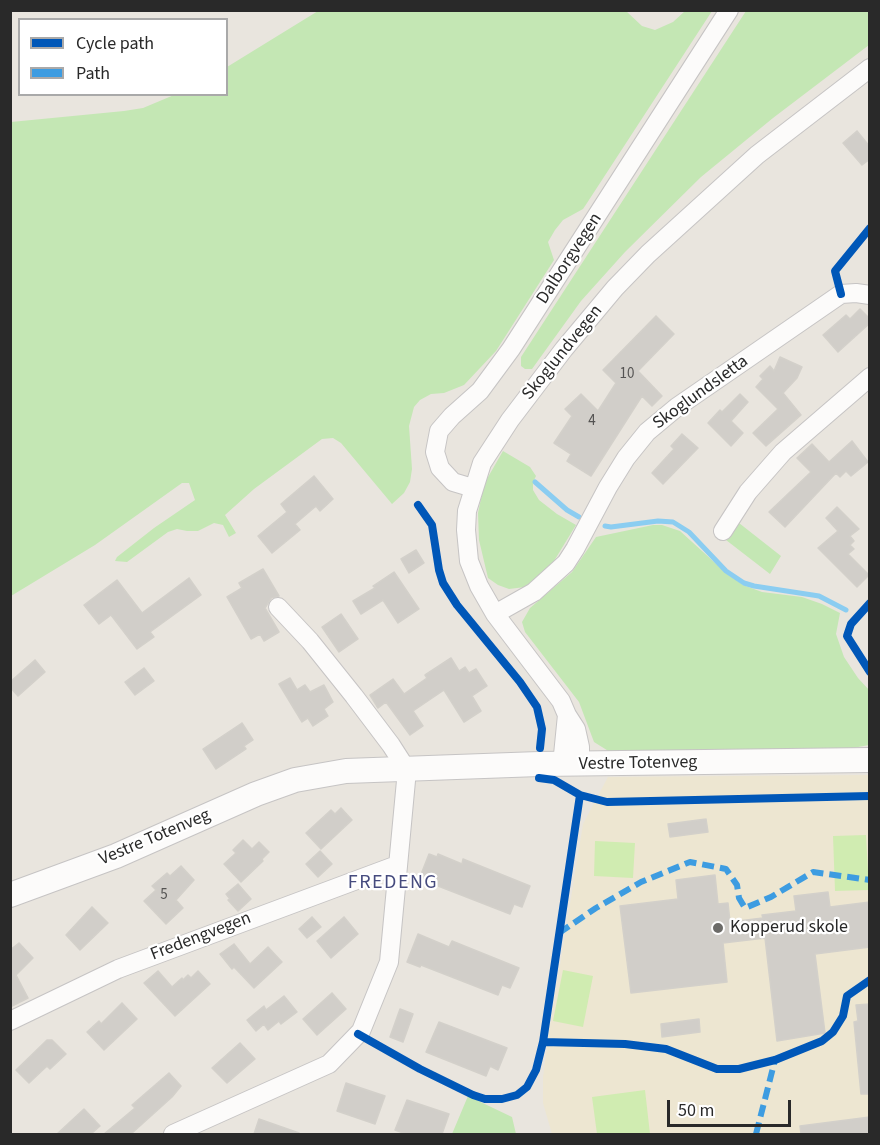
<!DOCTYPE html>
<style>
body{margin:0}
#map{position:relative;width:880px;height:1145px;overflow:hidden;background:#e9e5de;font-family:"Source Sans 3",sans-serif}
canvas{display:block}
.frame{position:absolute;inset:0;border:12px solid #292929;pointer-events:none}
.legend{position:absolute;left:18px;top:18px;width:210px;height:78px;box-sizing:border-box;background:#fff;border:2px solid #a9a9a9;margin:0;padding:8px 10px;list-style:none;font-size:18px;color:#292929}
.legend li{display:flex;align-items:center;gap:12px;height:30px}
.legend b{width:30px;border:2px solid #a9a9a9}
.scale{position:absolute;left:667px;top:1100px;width:124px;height:27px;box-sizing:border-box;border:3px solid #292929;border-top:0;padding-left:8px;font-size:18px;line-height:21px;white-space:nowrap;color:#292929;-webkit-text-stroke:4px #fff;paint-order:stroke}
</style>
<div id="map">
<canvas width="880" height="1145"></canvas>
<div class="frame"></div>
<ul class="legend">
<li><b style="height:8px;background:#0057b8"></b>Cycle path</li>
<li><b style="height:8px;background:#3d9ce1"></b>Path</li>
</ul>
<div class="scale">50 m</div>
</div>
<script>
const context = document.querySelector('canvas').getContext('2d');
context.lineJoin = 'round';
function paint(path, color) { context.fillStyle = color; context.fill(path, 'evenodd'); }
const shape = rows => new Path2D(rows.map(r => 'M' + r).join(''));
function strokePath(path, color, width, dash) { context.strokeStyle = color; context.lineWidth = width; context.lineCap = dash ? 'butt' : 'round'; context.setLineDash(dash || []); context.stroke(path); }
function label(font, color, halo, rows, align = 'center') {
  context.font = font + ' "Source Sans 3",sans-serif'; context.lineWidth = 4.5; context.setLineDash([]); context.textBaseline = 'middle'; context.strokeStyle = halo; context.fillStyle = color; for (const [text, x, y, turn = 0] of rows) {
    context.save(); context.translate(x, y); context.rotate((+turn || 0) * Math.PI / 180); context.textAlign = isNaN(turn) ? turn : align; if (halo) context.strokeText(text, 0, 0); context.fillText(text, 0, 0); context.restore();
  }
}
paint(shape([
 [869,775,869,1134,552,1134,543,1103,543,1077,549,1033,583,824,608,777]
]), '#ede6d1');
paint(shape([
 [318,11,626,11,642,26,655,30,673,22,685,11,712,11,587,203,583,209,563,220,555,230,548,242,554,260,496,351,464,385,444,393,431,394,420,400,414,407,409,426,412,469,410,482,404,493,392,504,341,443,333,438,322,439,254,489,225,515,236,533,229,537,223,525,214,523,198,531,187,531,177,529,168,532,127,562,115,561,117,557,154,528,195,500,189,483,182,483,95,545,11,596,11,122,124,111,143,108,174,95,226,94,227,67],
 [746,11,869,11,869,45,773,118,701,177,625,252,581,301,532,369,525,369,521,366,521,357],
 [503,451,530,467,536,476,533,482,533,490,539,500,557,514,576,525,554,561,538,577,525,587,509,589,498,585,488,578,479,540,478,513,484,484],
 [739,523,781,556,770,574,726,540],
 [653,525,662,525,680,531,724,571,743,585,762,592,802,597,822,604,840,613,836,634,844,657,858,678,869,690,869,745,842,750,610,752,594,742,579,702,525,632,522,622,530,608,572,572,596,537],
 [468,1096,512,1117,516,1134,452,1134]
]), '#c4e7b4');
paint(shape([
 [866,835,869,890,835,891,833,836],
 [595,841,635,843,633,878,594,876],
 [563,970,593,976,583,1027,553,1021],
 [645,1090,650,1134,597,1134,592,1097]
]), '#d0ecb1');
strokePath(shape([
 [535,482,567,510,579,517],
 [605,526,611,527,658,521,673,522,689,532,726,571,744,583,754,586,819,596,846,610]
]), '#8bcdf1', 5);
const building = shape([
 [857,131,870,147,870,159,862,165,843,143,857,131],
 [860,309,870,319,870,323,838,352,823,335,846,315,850,319,860,309],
 [656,316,674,334,638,371,662,396,652,406,642,396,591,476,567,461,571,454,554,443,572,416,565,409,581,394,598,411,616,383,603,370,656,316],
 [780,357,802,367,797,378,783,393,801,415,766,446,753,433,778,409,756,387,763,379,760,376,770,366,774,371,780,357],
 [740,394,748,402,731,421,743,433,731,446,708,423,720,410,722,412,740,394],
 [682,434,698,448,663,484,652,473,674,449,671,446,682,434],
 [852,441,868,462,851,476,846,471,840,477,836,473,785,527,769,512,811,472,797,458,812,444,829,462,852,441],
 [314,476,333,499,320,511,316,506,295,524,300,530,272,553,258,536,287,512,281,504,314,476],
 [837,507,859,529,850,536,854,541,850,545,854,549,848,554,869,575,857,587,818,548,838,531,826,518,837,507],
 [416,550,424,563,409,573,401,559,416,550],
 [263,569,279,596,271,598,265,608,279,632,264,641,260,634,251,639,227,597,242,588,239,583,263,569],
 [394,572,419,609,398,623,383,600,361,614,353,601,375,588,373,586,394,572],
 [189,578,201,595,150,632,154,637,137,649,111,615,99,624,84,605,117,580,142,613,189,578],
 [341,614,358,639,339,652,322,627,341,614],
 [451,658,459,671,465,667,469,673,476,669,487,686,472,696,481,711,464,722,444,690,413,711,423,726,410,735,386,702,378,708,370,695,393,679,404,694,427,678,425,675,451,658],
 [35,660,45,672,18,696,10,687,10,682,35,660],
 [144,668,154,681,135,695,125,682,144,668],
 [290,678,297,690,305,685,310,692,324,685,333,702,324,709,328,716,313,726,308,718,302,722,279,684,290,678],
 [242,723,253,740,244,746,246,749,216,769,203,749,242,723],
 [341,808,352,820,321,849,306,833,331,810,335,814,341,808],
 [706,819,708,832,670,837,668,824,706,819],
 [243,840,252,849,259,842,269,852,262,859,263,861,241,882,224,864,236,853,233,850,243,840],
 [320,851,332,864,318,877,306,864,320,851],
 [429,854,437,857,438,854,462,864,463,859,530,886,522,907,514,904,510,914,433,884,431,887,418,882,429,854],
 [181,866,194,880,176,900,183,908,166,924,144,901,156,890,152,886,167,873,170,876,181,866],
 [715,875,718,904,728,903,730,922,763,918,762,915,796,911,794,896,828,892,830,907,870,902,870,947,815,954,825,1033,777,1041,765,938,723,943,727,982,631,993,620,906,678,899,676,880,715,875],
 [238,884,251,899,238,911,228,900,230,899,226,894,238,884],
 [92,907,108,923,80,950,66,935,92,907],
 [312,917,321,927,307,938,299,929,312,917],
 [344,917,358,934,331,958,317,941,344,917],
 [418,934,449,947,452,941,519,968,510,988,502,985,498,995,421,965,420,967,407,962,418,934],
 [19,943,33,958,16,975,28,998,10,1007,10,950,19,943],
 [234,944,250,964,268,947,282,962,254,988,234,967,232,969,220,954,234,944],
 [158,971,172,987,182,978,183,980,188,975,191,978,198,971,210,984,175,1016,144,983,158,971],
 [332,993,346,1009,317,1035,303,1019,332,993],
 [284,996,297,1012,281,1024,279,1021,268,1030,264,1024,256,1031,247,1020,264,1006,266,1010,284,996],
 [122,1003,137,1019,104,1050,87,1032,99,1021,101,1024,122,1003],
 [870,1004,870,1094,861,1094,854,1022,858,1021,856,1005,870,1004],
 [400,1009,413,1014,403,1042,390,1037,400,1009],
 [699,1019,700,1032,662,1037,661,1024,699,1019],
 [439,1022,507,1048,498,1070,490,1066,486,1076,426,1052,439,1022],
 [47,1040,52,1040,66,1054,50,1069,47,1066,29,1083,16,1070,47,1040],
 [240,1043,255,1059,227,1083,212,1068,240,1043],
 [169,1073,181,1086,172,1097,131,1134,104,1134,135,1108,132,1105,169,1073],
 [346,1083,385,1096,375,1124,337,1111,346,1083],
 [407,1100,449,1114,442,1134,406,1134,395,1130,407,1100],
 [84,1109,100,1126,91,1134,57,1134,84,1109],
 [870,1117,870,1134,801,1134,800,1126,870,1117],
 [259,1119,299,1133,298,1134,254,1134,259,1119]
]);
paint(building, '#d1cec9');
strokePath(building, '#d3d0ca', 1.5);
const minor = shape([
 [473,488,453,482,440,468,435,452,439,431,452,416,480,391,511,349,729,10],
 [723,531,748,492,783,452,870,377],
 [495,614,534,592,566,563,575,549,608,487,626,458,647,432,677,407,841,294,856,293,870,295],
 [562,765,567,715],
 [580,765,580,747,576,729,567,715,561,701,495,614,479,586,469,561,466,530,467,511,482,463,510,420,564,349,615,288,648,254,757,155,870,68],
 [10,1021,118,969,397,865],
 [173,1134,329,1064,361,1031,389,962,407,770,391,745,354,696,310,641,278,607]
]);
const tertiary = shape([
 [10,895,116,856,256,794,295,780,346,771,539,764,870,760]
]);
strokePath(minor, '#c6c4c4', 20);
strokePath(tertiary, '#c6c4c4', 26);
strokePath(minor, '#fcfbfa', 18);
strokePath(tertiary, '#fcfbfa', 24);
strokePath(shape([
 [559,933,596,908,641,882,690,862,726,869,737,885,739,898,745,908,771,897,813,872,870,880],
 [756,1134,775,1060]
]), '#3d9ce1', 6, [12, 6]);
strokePath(shape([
 [841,294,835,271,870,228],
 [418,505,432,525,439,570,443,583,457,605,520,682,537,707,542,729,540,748],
 [870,603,851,624,847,636,870,672],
 [539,778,554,780,580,795,607,802,870,796],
 [358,1034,420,1069,473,1095,485,1099,502,1099,517,1095,527,1087,536,1070,543,1042,580,795],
 [543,1042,625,1044,666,1049,717,1069,739,1069,775,1060,822,1041,833,1032,843,1016,847,996,870,980]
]), '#0057b8', 8);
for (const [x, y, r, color] of [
 [718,928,6,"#6c6b68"]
]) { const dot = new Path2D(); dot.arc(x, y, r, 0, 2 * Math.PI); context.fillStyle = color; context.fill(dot); strokePath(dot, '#fff', 2); }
label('15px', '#545352', null, [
 ["10",627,375],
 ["4",592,422],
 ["5",164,896]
]);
label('18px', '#292929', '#fff', [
 ["Dalborgvegen",570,259,-57],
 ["Skoglundvegen",563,353,-51],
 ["Skoglundsletta",701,393,-36],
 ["Vestre Totenveg",638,764,-1],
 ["Vestre Totenveg",155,838,-23],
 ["Fredengvegen",201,937,-21]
]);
label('18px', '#292929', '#fff', [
 ["Kopperud skole",730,928]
], 'left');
context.letterSpacing = '1.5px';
label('20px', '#464b7e', '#fff', [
 ["FREDENG",393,884]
]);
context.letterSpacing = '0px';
</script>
